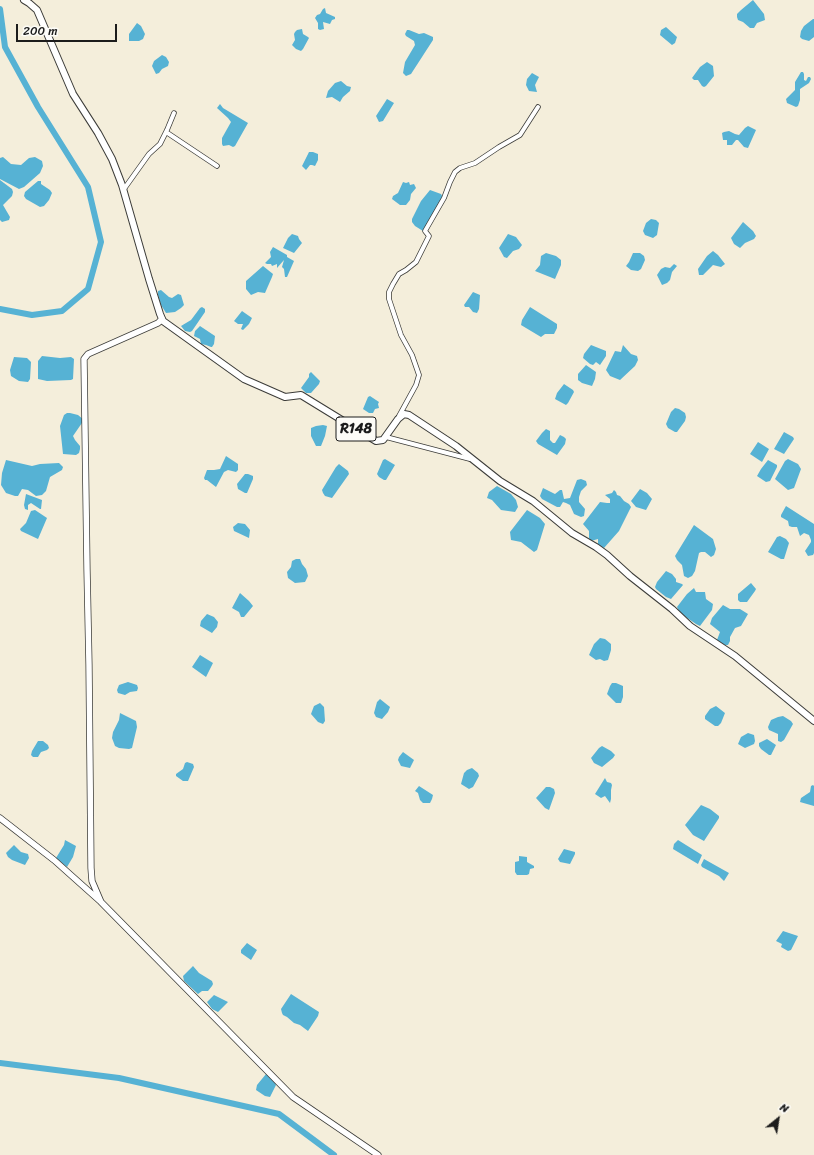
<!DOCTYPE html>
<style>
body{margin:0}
#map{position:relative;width:814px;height:1155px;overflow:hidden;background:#f4eedb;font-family:Sriracha,sans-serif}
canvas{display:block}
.north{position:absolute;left:758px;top:1099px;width:40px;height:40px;-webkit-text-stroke:3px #fdfcf7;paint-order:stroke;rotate:30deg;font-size:11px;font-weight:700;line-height:16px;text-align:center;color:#1c1c1c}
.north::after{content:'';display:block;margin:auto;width:14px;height:18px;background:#1c1c1c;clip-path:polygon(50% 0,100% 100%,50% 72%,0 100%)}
.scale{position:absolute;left:16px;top:24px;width:101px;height:18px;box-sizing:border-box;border:2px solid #1c1c1c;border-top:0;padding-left:5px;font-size:12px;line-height:14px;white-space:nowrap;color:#1c1c1c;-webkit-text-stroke:3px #fdfcf7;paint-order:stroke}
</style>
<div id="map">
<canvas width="814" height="1155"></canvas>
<div class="north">N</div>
<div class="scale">200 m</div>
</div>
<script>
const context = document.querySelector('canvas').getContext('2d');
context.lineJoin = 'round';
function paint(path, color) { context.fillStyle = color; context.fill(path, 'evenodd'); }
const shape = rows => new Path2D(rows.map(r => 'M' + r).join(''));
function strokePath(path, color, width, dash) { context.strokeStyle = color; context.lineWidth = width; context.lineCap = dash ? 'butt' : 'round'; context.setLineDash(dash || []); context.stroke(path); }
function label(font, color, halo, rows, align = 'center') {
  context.font = font + ' Sriracha,sans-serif'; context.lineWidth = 3; context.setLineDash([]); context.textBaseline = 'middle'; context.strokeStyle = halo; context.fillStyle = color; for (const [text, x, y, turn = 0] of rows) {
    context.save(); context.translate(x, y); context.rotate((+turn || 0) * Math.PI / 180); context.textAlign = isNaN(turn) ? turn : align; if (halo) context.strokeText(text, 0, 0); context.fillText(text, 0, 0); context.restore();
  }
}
paint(shape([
 [753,0,764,14,765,20,757,23,754,28,750,28,743,22,738,20,737,17,737,14,741,10],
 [325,8,326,13,335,17,335,19,332,20,330,24,323,22,324,29,320,30,318,29,318,23,315,18,317,15,320,14,323,9],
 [813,19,814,19,814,37,809,41,802,39,800,37,801,31,804,26],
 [137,23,141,26,145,34,143,39,139,41,129,41,129,34],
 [666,27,677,37,675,43,672,45,660,35,661,30],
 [302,29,303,34,308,37,309,38,303,49,301,51,296,49,292,45,295,40,294,34,295,32,297,30],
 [407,30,409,30,419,34,424,33,433,37,433,40,411,74,406,76,403,73,405,62,415,45,414,41,406,36,405,34],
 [162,55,166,57,169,62,168,66,162,69,159,73,156,74,152,66,154,61],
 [707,62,713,66,714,76,706,86,704,87,702,86,698,80,694,80,692,78,700,67],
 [801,72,803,72,804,74,804,80,806,81,808,77,810,77,811,79,809,83,800,89,800,100,798,106,796,107,787,103,786,99,795,90,795,82],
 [532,73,539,77,535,85,537,92,529,91,526,85,527,79],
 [341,81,347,86,351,87,350,91,343,97,340,102,332,97,326,98,328,91,335,83],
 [387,99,394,103,383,121,379,122,376,116],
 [220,104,223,108,248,123,235,146,233,147,229,145,223,146,222,144,222,138,231,122,228,118,217,108],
 [748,126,756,130,748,148,744,147,738,140,736,140,732,145,727,145,727,140,723,140,722,133,724,132,729,131,735,134,739,135,745,128],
 [309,152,313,152,318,154,318,160,315,166,312,165,310,165,306,170,302,166],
 [3,157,11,164,21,165,29,158,35,157,42,161,43,166,40,173,24,187,19,189,0,179,0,158],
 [0,180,12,189,13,192,12,196,3,205,10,217,9,220,2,222,0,220],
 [38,181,41,181,41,184,50,190,52,193,49,200,44,206,40,207,26,199,24,196,25,192],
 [403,182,406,183,409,182,410,185,414,184,416,188,411,194,410,200,406,205,400,205,392,199,393,196,398,193],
 [430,190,441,194,444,199,423,231,415,226,412,222,412,219,421,201],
 [651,219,656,220,659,223,657,235,653,238,645,235,643,231,646,223],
 [743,222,753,231,756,236,754,239,745,243,740,248,734,244,731,238],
 [292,234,298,236,299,239,302,243,294,253,283,248,288,238],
 [508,234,516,237,522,245,519,249,513,251,507,258,504,257,499,248],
 [273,247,287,255,287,257,294,261,287,277,285,277,284,269,282,267,284,260,277,268,277,264,272,266,271,264,267,264,265,263,271,257,270,252],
 [713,251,718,255,725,264,721,267,713,265,703,275,699,275,698,269,707,256],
 [546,253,556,256,561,260,561,265,555,279,535,271,540,265,541,256],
 [633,253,640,253,644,256,645,260,641,269,638,271,631,270,626,266,629,262],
 [674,264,677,266,672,272,670,280,667,283,662,285,657,275,661,269,665,267,670,268],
 [263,266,273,274,272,277,265,293,258,292,251,295,246,289,246,281],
 [161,290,169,297,172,298,178,294,181,295,184,305,181,308,175,312,166,313,161,305,158,295,158,291],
 [473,292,480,295,479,309,477,313,473,312,469,307,465,307,464,305],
 [202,307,205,309,205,312,192,331,190,332,185,331,181,326,191,320,200,308],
 [530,307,557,324,557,328,554,334,545,334,541,337,521,325,522,320],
 [242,311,252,318,249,324,243,330,241,329,243,324,238,324,234,321],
 [200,326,215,336,214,344,212,347,211,347,206,345,201,344,200,339,194,336,195,331],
 [591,345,606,351,606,356,600,365,596,362,593,365,590,364,583,358,584,354],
 [623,345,631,354,637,356,638,360,635,366,620,380,610,376,606,370,615,351,621,352],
 [42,356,60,358,71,357,74,359,73,379,71,380,47,381,38,379,38,361],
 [14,357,27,358,31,362,30,379,28,382,19,381,11,376,10,370],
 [586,365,596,372,595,379,592,386,582,383,578,380,578,374],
 [311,372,320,381,319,384,311,393,306,393,301,388,309,377,309,374],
 [564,384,573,390,574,392,568,403,566,405,555,399,557,393],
 [370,396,379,402,378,404,379,408,375,409,373,413,369,413,363,409,368,397],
 [675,408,679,409,685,413,686,417,685,421,677,432,675,432,668,428,666,424,671,412],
 [67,413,70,413,78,415,84,420,73,436,75,440,80,446,80,449,79,453,76,455,63,454,60,426,64,415],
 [323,425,327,426,325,436,321,446,316,446,311,436,311,428,316,426],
 [546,429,550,431,550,440,553,443,555,443,560,435,564,437,566,439,565,444,557,455,538,444,536,441,542,433],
 [784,432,793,437,794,439,784,454,774,449],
 [758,442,769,449,762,462,750,454],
 [226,456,238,464,238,470,236,472,228,470,224,472,216,487,207,480,205,480,204,478,207,470,214,470,220,469],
 [385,459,395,465,386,480,384,480,379,477,377,474,383,460],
 [788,459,798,464,801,469,794,488,788,490,775,479,785,461],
 [6,460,32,466,40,464,59,463,63,467,62,470,50,477,46,491,42,495,36,496,28,490,22,489,18,496,15,496,6,493,1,485,2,473],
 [768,460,777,465,777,467,770,481,766,482,757,476,761,469],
 [339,464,348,471,349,474,332,498,325,496,323,493,322,490,336,467],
 [245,474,248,474,253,476,253,479,247,493,245,493,238,489,237,484],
 [581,479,586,481,587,485,581,491,579,497,579,502,585,509,584,516,581,517,574,514,570,505,566,503,563,502,560,507,557,507,542,499,540,496,543,488,555,494,560,490,562,490,564,499,570,498,577,480],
 [497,486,511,494,516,500,518,507,515,512,501,510,492,500,487,498,489,492],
 [640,489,647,493,652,499,646,510,636,507,631,501],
 [614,490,616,492,617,495,620,496,624,501,629,504,631,507,619,531,604,548,598,545,598,539,591,541,589,538,589,531,583,524,600,502,607,503,610,503,610,499,605,495,612,493],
 [26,494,42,500,41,509,40,509,31,503,28,505,28,510,25,509,24,505],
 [786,506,814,524,814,553,813,555,808,556,805,551,811,542,811,540,809,535,804,533,800,536,797,527,792,527,789,526,788,521,781,517,781,515],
 [35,510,47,518,38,539,21,531,20,529,26,523,31,511],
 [527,510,540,518,545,524,537,550,534,552,521,542,511,540,510,532],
 [238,523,245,524,250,530,249,538,234,531,233,527],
 [694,525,713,539,716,549,714,555,711,557,705,552,701,552,699,553,695,571,692,576,688,578,684,576,682,565,677,560,675,556],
 [780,536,786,539,789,543,784,559,781,559,768,552,777,537],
 [296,559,300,559,302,564,306,569,308,576,305,582,295,583,288,578,287,572,291,567,292,561],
 [666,571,672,574,676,579,676,582,682,584,683,585,671,599,666,597,656,589,655,587,657,582],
 [751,583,756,589,755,591,747,602,740,602,738,600,738,594],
 [694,588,696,592,705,592,706,599,713,604,712,610,700,626,696,624,680,613,677,607,687,594],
 [240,593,249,601,253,606,244,617,241,617,239,612,232,608],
 [723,605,730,609,740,609,748,614,741,626,735,628,730,637,730,641,728,645,725,645,717,640,720,632,710,624,712,618],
 [207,614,214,617,218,622,217,627,212,633,200,626,201,621],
 [600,638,605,639,611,644,611,650,608,660,604,661,600,659,596,660,589,655,594,644],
 [200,655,213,663,206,677,192,667],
 [128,682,137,685,138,688,137,691,130,692,125,695,118,693,117,690,119,685],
 [612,683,616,683,623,686,623,697,621,703,616,703,607,694,610,686],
 [380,699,390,707,388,712,382,719,376,717,374,713,377,702],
 [320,703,324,707,325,721,323,724,318,722,311,714,314,706],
 [716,706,725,713,721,723,718,726,715,726,705,719,705,716,710,709],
 [120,713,136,721,137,727,132,748,129,749,119,748,115,746,112,738,113,732,119,720],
 [783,716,791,721,793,724,784,740,781,742,778,741,778,734,769,730,768,727,771,720,778,717],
 [748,733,754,735,755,741,754,744,745,748,738,744,741,737],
 [767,739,776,745,771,755,769,755,761,749,759,746,759,743],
 [38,741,43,741,48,745,49,748,47,750,41,752,38,757,33,757,31,755,32,751],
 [602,746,611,751,615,755,613,758,602,767,594,763,591,758,599,748],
 [403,752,414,760,410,768,401,766,398,760,399,757],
 [187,762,193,764,194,767,188,781,183,781,176,776,176,774,183,769,185,763],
 [472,768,478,773,479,776,473,787,469,789,461,784,464,773,467,770],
 [605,778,607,782,611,783,612,785,611,790,611,799,610,803,605,796,601,798,595,794],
 [813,785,814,786,814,806,800,802,801,798,810,792,811,786],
 [419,786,433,795,432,799,430,803,423,803,420,800,418,793,415,791],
 [546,787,550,787,554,789,555,793,549,810,545,808,536,798],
 [701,805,710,809,719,816,719,818,704,841,693,835,685,825],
 [65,840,76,846,73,857,67,867,56,858,64,845],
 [678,840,702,855,698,864,673,849,674,844],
 [14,845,21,852,28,854,29,858,25,865,12,860,8,857,6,853],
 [564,849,575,852,575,854,570,864,560,862,558,859],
 [519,856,527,857,527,862,534,866,534,868,530,869,529,874,527,875,517,875,515,872,515,862,519,861],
 [704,859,729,873,724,881,719,876,702,867,701,865],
 [783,931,798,936,791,950,788,951,781,947,782,944,776,941],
 [247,943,257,950,251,960,241,953,241,950],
 [193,966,199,973,212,981,213,984,212,986,208,991,202,991,198,994,184,981,183,976],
 [291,994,319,1012,318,1016,308,1031,300,1025,294,1023,287,1017,283,1015,282,1013,281,1009],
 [214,995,228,1002,218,1012,212,1009,207,1002],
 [266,1074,274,1081,276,1085,270,1097,265,1096,256,1090,257,1085]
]), '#56b2d4');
strokePath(shape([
 [0,9,5,47,38,107,88,187,101,242,88,289,62,311,32,315,0,309],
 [0,1063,119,1078,279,1114,334,1155]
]), '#56b2d4', 6);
const minor = shape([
 [166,132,217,166],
 [124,189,149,154,160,144,167,130,174,113],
 [399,416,416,385,419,375,412,355,401,335,389,299,389,292,393,284,399,274,406,270,416,262,429,236,425,231,444,198,450,182,455,172,460,168,475,163,499,147,520,135,538,107],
 [386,437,470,459]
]);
const secondary = shape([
 [0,818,54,860,101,902,293,1097,378,1155],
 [101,902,92,881,91,868,89,665,87,569,84,359,88,354,158,323,162,319]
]);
const primary = shape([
 [24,0,29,3,37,10,73,94,98,133,112,159,122,185,149,279,160,314,163,321,244,379,285,397,301,395,376,441,383,440,398,419,404,414,409,415,456,446,500,481,533,501,572,533,596,547,607,555,630,576,672,609,690,626,735,656,814,721]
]);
strokePath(minor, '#3c3c39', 5.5);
strokePath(secondary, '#3c3c39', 7);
strokePath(primary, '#3c3c39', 8);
strokePath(minor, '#fff', 4);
strokePath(secondary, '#fff', 5.5);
strokePath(primary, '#fff', 6);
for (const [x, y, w] of [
 [356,429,40]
]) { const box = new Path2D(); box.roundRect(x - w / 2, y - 12, w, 24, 3); context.fillStyle = '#fdfcf7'; context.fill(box); strokePath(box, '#1c1c1c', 1); }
label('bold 14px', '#1c1c1c', null, [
 ["R148",356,429]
]);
</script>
